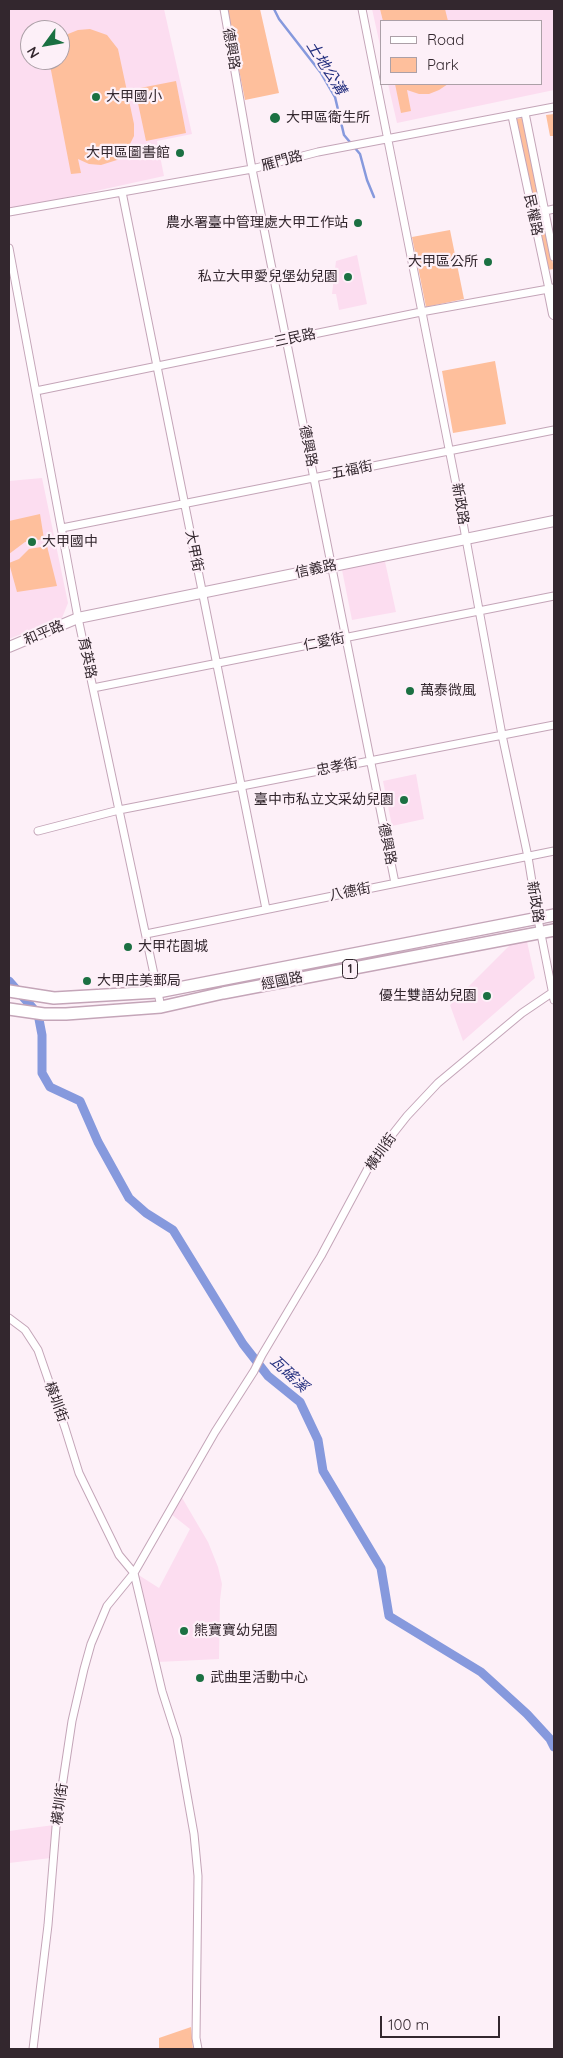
<!DOCTYPE html>
<meta charset="utf-8">
<style>
body{margin:0}
#map{position:relative;width:563px;height:2058px;overflow:hidden;background:#fdf0f8;font-family:Quicksand,sans-serif}
canvas{display:block}
.frame{position:absolute;inset:0;border:10px solid #33272e;pointer-events:none}
.legend{position:absolute;left:380px;top:20px;width:162px;height:65px;box-sizing:border-box;background:#fdf0f8;border:1px solid #aca0a7;margin:0;padding:6px 9px;list-style:none;font-size:15px;color:#33272e}
.legend li{display:flex;align-items:center;gap:10px;height:25px}
.legend b{width:25px;border:1px solid #aca0a7}
.north{position:absolute;left:20px;top:20px;width:50px;height:50px;box-sizing:border-box;background:#fdf0f8;border:1px solid #aca0a7;border-radius:50%;rotate:238deg;font-size:14px;font-weight:700;line-height:20px;text-align:center;color:#33272e}
.north::after{content:'';display:block;margin:auto;width:18px;height:22px;background:#1b7042;clip-path:polygon(50% 0,100% 100%,50% 72%,0 100%)}
.scale{position:absolute;left:380px;top:2016px;width:120px;height:22px;box-sizing:border-box;border:2px solid #33272e;border-top:0;padding-left:6px;font-size:15px;line-height:18px;white-space:nowrap;color:#33272e;-webkit-text-stroke:4px #fdf0f8;paint-order:stroke}
</style>
<div id="map">
<canvas width="563" height="2058"></canvas>
<div class="frame"></div>
<ul class="legend">
<li><b style="height:6px;background:#fff"></b>Road</li>
<li><b style="height:14px;background:#febf9c"></b>Park</li>
</ul>
<div class="north">N</div>
<div class="scale">100 m</div>
</div>
<script>
const context = document.querySelector('canvas').getContext('2d');
context.lineJoin = 'round';
function paint(path, color) { context.fillStyle = color; context.fill(path, 'evenodd'); }
const shape = rows => new Path2D(rows.map(r => 'M' + r).join(''));
function strokePath(path, color, width, dash) { context.strokeStyle = color; context.lineWidth = width; context.lineCap = dash ? 'butt' : 'round'; context.setLineDash(dash || []); context.stroke(path); }
function label(font, color, halo, rows, align = 'center') {
  context.font = font + ' Quicksand,"Noto Sans TC",sans-serif'; context.lineWidth = 4.5; context.setLineDash([]); context.textBaseline = 'middle'; context.strokeStyle = halo; context.fillStyle = color; for (const [text, x, y, turn = 0] of rows) {
    context.save(); context.translate(x, y); context.rotate((+turn || 0) * Math.PI / 180); context.textAlign = isNaN(turn) ? turn : align; if (halo) context.strokeText(text, 0, 0); context.fillText(text, 0, 0); context.restore();
  }
}
paint(shape([
 [9,9,164,9,192,134,157,141,164,176,9,210],
 [30,30,60,30,60,60,30,60],
 [372,9,554,9,554,90,397,123,388,84,542,84,542,21,382,21,382,54],
 [357,255,367,304,339,310,336,294,332,294,336,261],
 [42,478,68,603,62,618,9,639,9,481],
 [384,557,396,612,352,620,341,565],
 [416,774,424,819,392,826,383,781],
 [526,937,535,978,463,1041,450,1005,516,939],
 [181,1496,208,1542,218,1567,222,1584,220,1600,219,1659,158,1662,137,1574,159,1588,190,1529,171,1514],
 [54,1825,51,1858,9,1863,9,1831]
]), '#fcddf0');
paint(shape([
 [227,9,260,9,279,93,245,100],
 [380,9,445,9,448,21,383,21],
 [90,29,107,35,118,49,134,124,134,136,126,152,117,160,101,165,89,164,78,159,81,173,71,174,49,60,60,60,60,41,68,34,78,30],
 [176,81,186,133,146,141,135,89],
 [395,84,448,84,439,90,429,94,419,94,407,90,411,111,401,113],
 [554,114,554,136,550,136,546,115],
 [522,118,539,196,531,197,515,119],
 [543,212,554,269,547,270,535,213],
 [450,230,464,299,426,307,412,237],
 [495,361,506,424,453,433,442,371],
 [40,514,44,539,25,542,9,554,9,521],
 [47,546,57,586,17,592,9,563,19,559,29,549],
 [191,2027,193,2049,159,2049,159,2038]
]), '#febf9c');
strokePath(shape([
 [274,9,279,19,321,73,335,97,344,135,360,154,367,180,374,197]
]), '#8699dd', 2.5);
strokePath(shape([
 [9,981,38,1014,42,1035,42,1073,50,1087,80,1101,98,1142,129,1198,146,1213,173,1230,243,1344,268,1376,300,1402,318,1440,323,1471,381,1568,389,1616,481,1672,527,1714,550,1739,554,1747]
]), '#8699dd', 9);
const street = shape([
 [224,9,252,169,395,883],
 [362,9,455,479,502,735,528,857,538,919,554,1000],
 [525,113,554,257],
 [512,116,549,289],
 [122,192,266,909],
 [545,211,554,209],
 [9,212,252,169,318,152,554,107],
 [9,248,78,618,161,1007],
 [36,391,421,312,554,288],
 [62,528,554,430],
 [93,688,554,596],
 [38,831,119,810,554,725],
 [146,934,554,851],
 [9,1318,25,1330,38,1350,65,1428,79,1473,119,1555,134,1573,162,1691,177,1738,194,1834,198,1876,196,2038,198,2049],
 [33,2049,48,1925,56,1827,72,1721,84,1669,91,1644,107,1606,134,1573,215,1432,254,1371,262,1355,321,1256,373,1159,407,1116,438,1083,522,1013,553,992]
]);
const secondary = shape([
 [549,289,554,314],
 [9,647,78,618,554,521]
]);
const primary = shape([
 [9,991,54,998,158,992,554,915],
 [9,1009,44,1014,66,1014,161,1007,223,993,554,930]
]);
strokePath(street, '#c4a5b8', 9);
strokePath(secondary, '#c4a5b8', 12);
strokePath(primary, '#c4a5b8', 14);
strokePath(street, '#fff', 7);
strokePath(secondary, '#fff', 10);
strokePath(primary, '#fff', 11);
for (const [x, y, r, color] of [
 [96,97,5,"#1b7042"],
 [275,118,6,"#1b7042"],
 [180,153,5,"#1b7042"],
 [358,223,5,"#1b7042"],
 [488,262,5,"#1b7042"],
 [348,277,5,"#1b7042"],
 [32,542,5,"#1b7042"],
 [410,691,5,"#1b7042"],
 [404,800,5,"#1b7042"],
 [128,947,5,"#1b7042"],
 [87,981,5,"#1b7042"],
 [487,996,5,"#1b7042"],
 [184,1631,5,"#1b7042"],
 [200,1678,5,"#1b7042"]
]) { const dot = new Path2D(); dot.arc(x, y, r, 0, 2 * Math.PI); context.fillStyle = color; context.fill(dot); strokePath(dot, '#fdf0f8', 2); }
for (const [x, y, w] of [
 [350,969,15]
]) { const box = new Path2D(); box.roundRect(x - w / 2, y - 9.5, w, 19, 4); context.fillStyle = '#fdf0f8'; context.fill(box); strokePath(box, '#33272e', 1); }
label('bold 12px', '#33272e', null, [
 ["1",350,969]
]);
label('14px', '#33272e', '#fdf0f8', [
 ["德興路",231,49,80],
 ["雁門路",282,161,-15],
 ["民權路",533,215,78],
 ["三民路",295,338,-12],
 ["德興路",308,446,79],
 ["五福街",352,470,-11],
 ["新政路",460,504,80],
 ["大甲街",194,551,79],
 ["信義路",316,569,-12],
 ["和平路",44,633,-23],
 ["仁愛街",324,642,-11],
 ["育英路",87,658,78],
 ["忠孝街",337,767,-11],
 ["德興路",387,844,79],
 ["八德街",350,892,-11],
 ["新政路",535,902,81],
 ["經國路",282,981,-11],
 ["橫圳街",381,1152,-55],
 ["橫圳街",56,1402,70],
 ["橫圳街",60,1804,-82]
]);
label('14px', '#33272e', '#fdf0f8', [
 ["大甲國小",106,97],
 ["大甲區衛生所",286,118],
 ["大甲區圖書館",170,153,"right"],
 ["農水署臺中管理處大甲工作站",348,223,"right"],
 ["大甲區公所",478,262,"right"],
 ["私立大甲愛兒堡幼兒園",338,277,"right"],
 ["大甲國中",42,542],
 ["萬泰微風",420,691],
 ["臺中市私立文采幼兒園",394,800,"right"],
 ["大甲花園城",138,947],
 ["大甲庄美郵局",97,981],
 ["優生雙語幼兒園",477,996,"right"],
 ["熊寶寶幼兒園",194,1631],
 ["武曲里活動中心",210,1678]
], 'left');
label('italic 15px', '#25307f', '#fdf0f8', [
 ["土地公溝",326,68,58],
 ["瓦磘溪",289,1374,43]
]);
</script>
